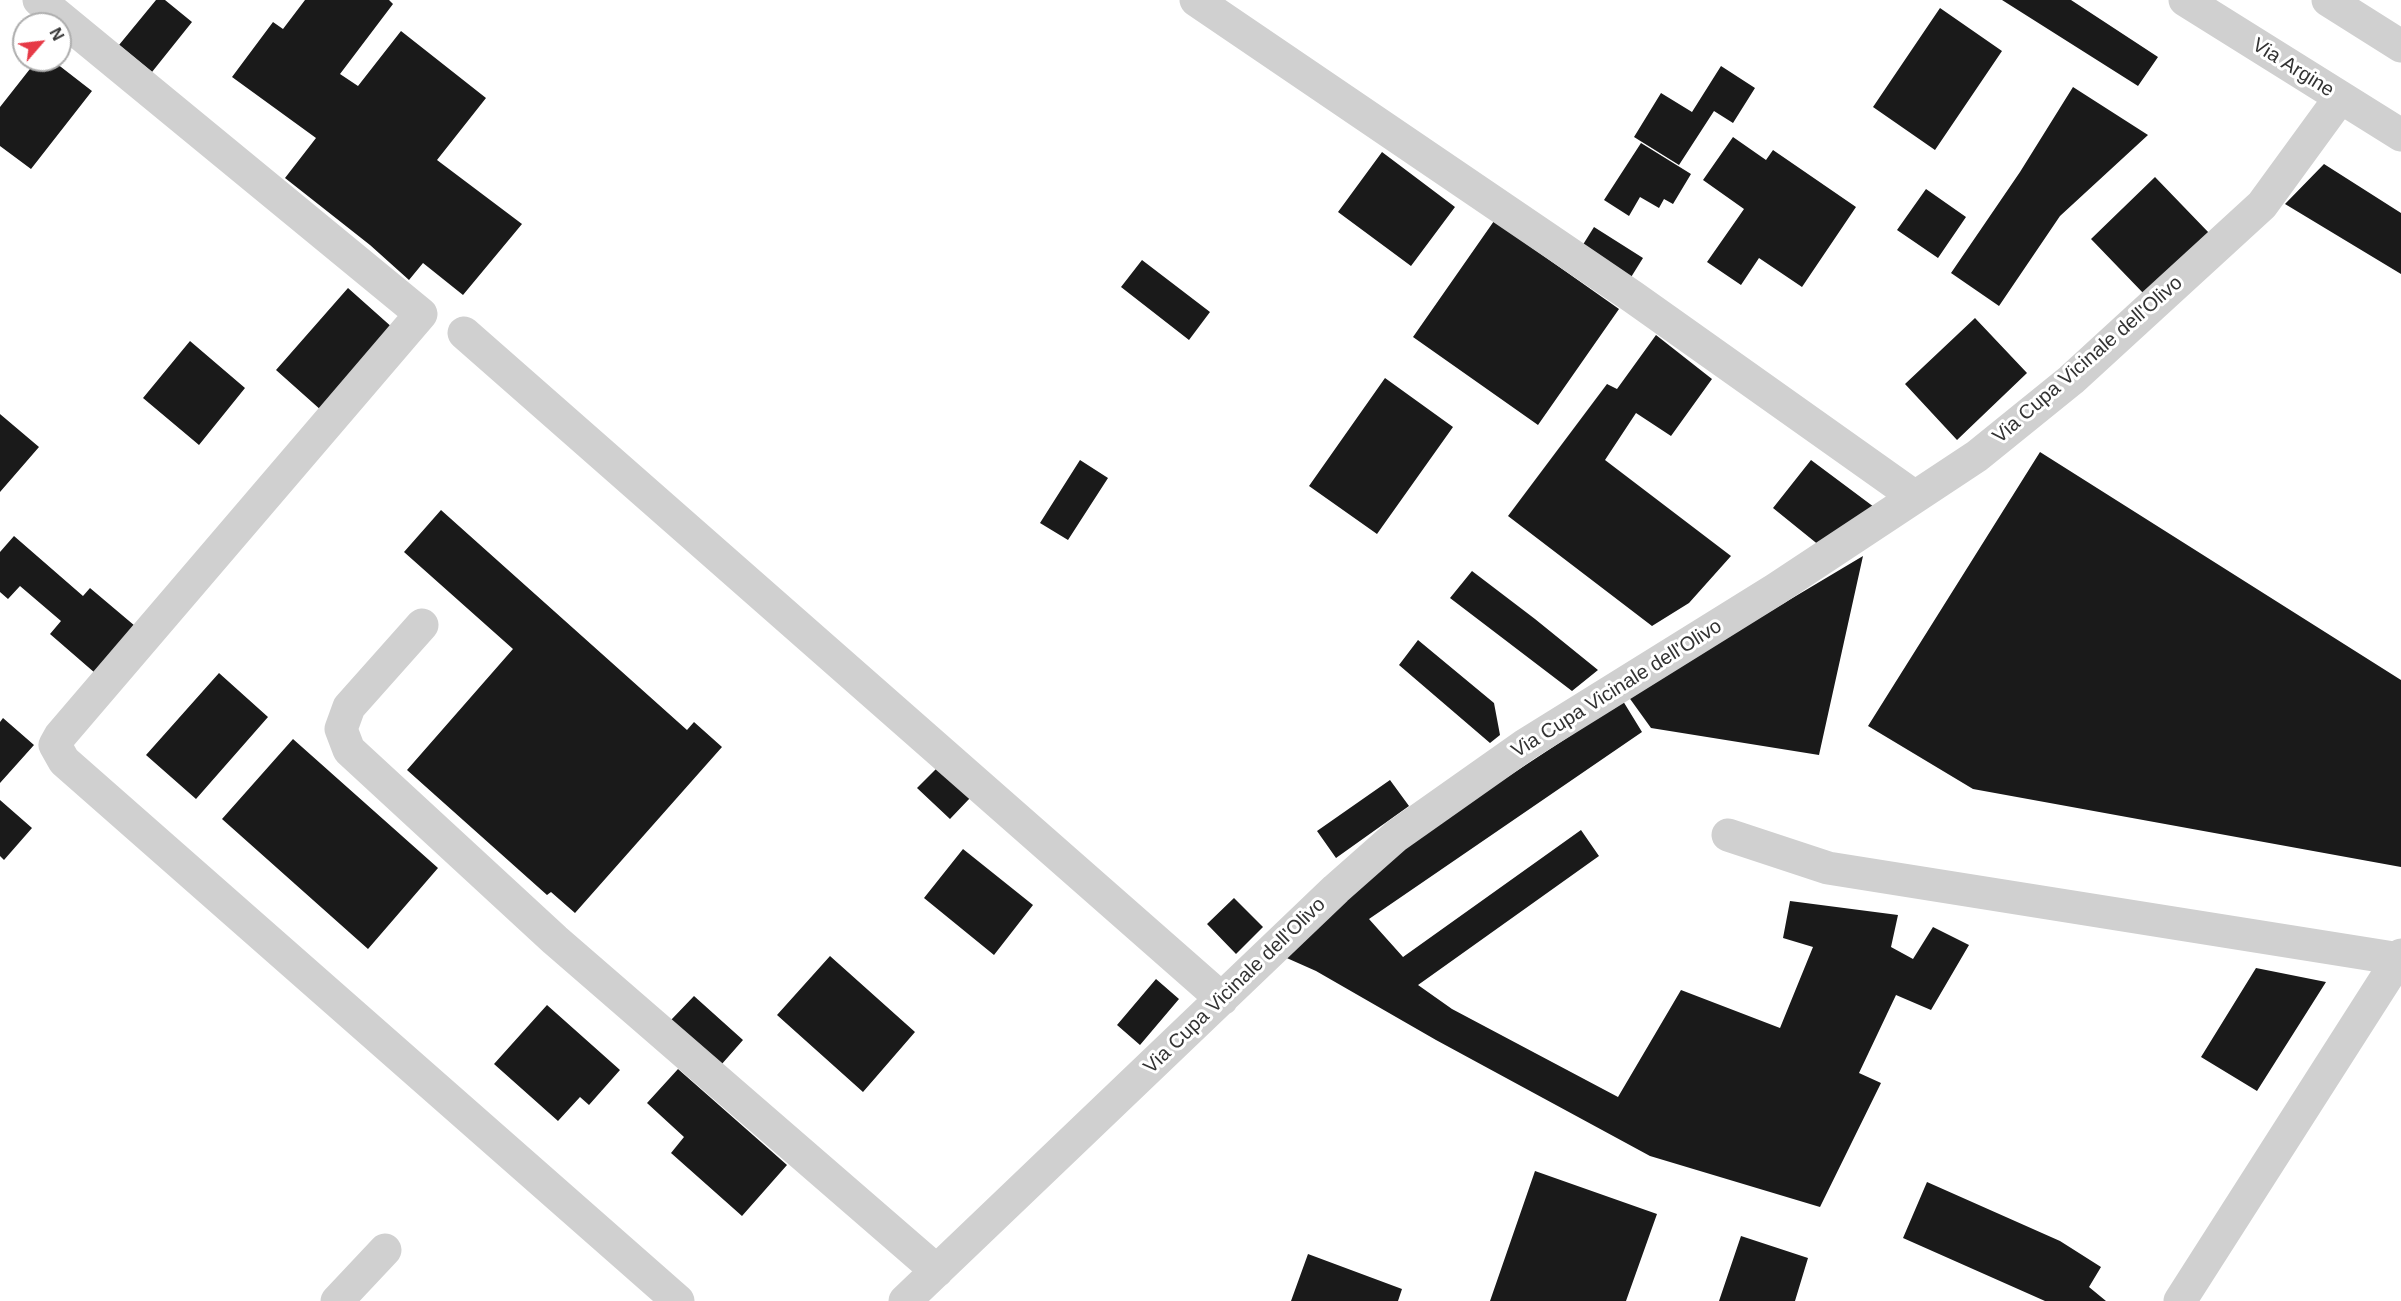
<!DOCTYPE html>
<style>
body{margin:0}
#map{position:relative;width:2401px;height:1301px;overflow:hidden;background:#fff;font-family:Helvetica,sans-serif}
canvas{display:block}
.north{position:absolute;left:12px;top:12px;width:60px;height:60px;box-sizing:border-box;background:#fff;border:2px solid #adadad;border-radius:50%;rotate:62deg;font-size:16px;font-weight:700;line-height:24px;text-align:center;color:#333}
.north::after{content:'';display:block;margin:auto;width:21px;height:27px;background:#e63946;clip-path:polygon(50% 0,100% 100%,50% 72%,0 100%)}
</style>
<div id="map">
<canvas width="2401" height="1301"></canvas>
<div class="north">N</div>
</div>
<script>
const context = document.querySelector('canvas').getContext('2d');
context.lineJoin = 'round';
function paint(path, color) { context.fillStyle = color; context.fill(path, 'evenodd'); }
const shape = rows => new Path2D(rows.map(r => 'M' + r).join(''));
function strokePath(path, color, width, dash) { context.strokeStyle = color; context.lineWidth = width; context.lineCap = dash ? 'butt' : 'round'; context.setLineDash(dash || []); context.stroke(path); }
function label(font, color, halo, rows, align = 'center') {
  context.font = font + ' Helvetica,sans-serif'; context.lineWidth = 6; context.setLineDash([]); context.textBaseline = 'middle'; context.strokeStyle = halo; context.fillStyle = color; for (const [text, x, y, turn = 0] of rows) {
    context.save(); context.translate(x, y); context.rotate((+turn || 0) * Math.PI / 180); context.textAlign = isNaN(turn) ? turn : align; if (halo) context.strokeText(text, 0, 0); context.fillText(text, 0, 0); context.restore();
  }
}
paint(shape([
 [156,0,165,0,192,22,152,72,119,45],
 [305,0,389,0,393,4,340,74,358,86,401,31,486,98,437,160,522,224,463,295,423,263,409,280,370,245,285,178,316,138,232,77,273,22,283,29],
 [2002,0,2071,0,2158,57,2138,86],
 [1940,8,2002,51,1935,150,1873,107],
 [37,60,52,60,92,91,31,169,0,146,0,107],
 [1721,66,1755,88,1733,123,1714,111,1679,165,1634,137,1661,93,1692,112],
 [2073,87,2148,135,2060,216,1999,306,1951,273,2020,172],
 [1733,137,1766,160,1773,150,1856,207,1802,287,1759,258,1741,285,1707,262,1744,209,1703,180],
 [1641,143,1691,174,1673,204,1664,199,1659,208,1640,197,1629,216,1604,200],
 [1382,152,1455,207,1411,266,1338,212],
 [2324,164,2401,213,2401,274,2285,204],
 [2155,177,2210,234,2145,295,2091,239],
 [1926,189,1966,217,1938,258,1897,230],
 [1494,221,1619,309,1538,425,1413,337],
 [1594,227,1643,258,1628,282,1579,251],
 [1142,260,1210,312,1189,340,1121,287],
 [348,288,394,329,322,411,276,370],
 [1975,318,2027,373,1957,440,1905,384],
 [1656,335,1712,379,1671,436,1636,413,1605,460,1731,556,1689,603,1652,626,1508,516,1607,384,1617,389],
 [190,341,245,388,199,445,143,398],
 [1385,378,1453,427,1377,534,1309,486],
 [0,414,39,447,0,492],
 [2040,452,2401,680,2401,867,1973,789,1868,726],
 [1080,460,1108,478,1068,540,1040,523],
 [1811,460,1874,507,1820,546,1773,508],
 [441,510,687,730,694,722,722,747,575,913,551,892,547,895,407,770,513,649,404,552],
 [14,536,83,596,90,588,135,626,95,673,50,634,61,621,20,586,8,599,0,592,0,552],
 [1863,556,1819,755,1651,728,1628,696],
 [1472,571,1535,619,1598,670,1572,691,1450,598],
 [1418,640,1494,703,1500,735,1490,743,1399,665],
 [219,673,268,717,196,799,146,755],
 [1623,701,1642,732,1369,919,1403,957,1581,830,1599,856,1418,985,1452,1009,1618,1097,1681,990,1780,1028,1813,947,1783,938,1790,901,1898,915,1891,947,1913,959,1933,927,1969,945,1931,1010,1896,995,1859,1073,1881,1083,1820,1207,1650,1156,1436,1040,1316,971,1280,955,1410,841],
 [3,718,34,745,0,783,0,722],
 [293,739,438,868,368,949,222,819],
 [938,767,970,798,950,819,917,788],
 [1390,780,1409,806,1336,858,1317,831],
 [0,800,32,828,4,860,0,856],
 [963,849,1033,905,994,955,924,898],
 [1234,898,1263,927,1236,954,1207,924],
 [830,956,915,1032,863,1092,777,1015],
 [2256,968,2326,982,2257,1091,2201,1057],
 [1156,979,1179,999,1140,1045,1117,1025],
 [694,996,743,1040,721,1065,671,1020],
 [547,1005,620,1070,589,1105,580,1097,558,1121,494,1064],
 [678,1069,787,1165,742,1216,671,1153,684,1137,647,1103],
 [1535,1171,1657,1214,1626,1301,1490,1301],
 [1927,1182,2060,1241,2101,1267,2089,1287,2106,1301,2045,1301,1903,1238],
 [1741,1236,1808,1258,1795,1301,1719,1301],
 [1308,1254,1402,1289,1398,1301,1291,1301]
]), '#1a1a1a');
strokePath(shape([
 [39,0,421,314,60,736,55,745,64,761,678,1301],
 [1196,0,1633,297,1915,497],
 [2185,0,2401,135],
 [2328,0,2401,46],
 [464,333,1222,999],
 [422,625,349,707,341,729,349,750,555,940,937,1271],
 [1728,835,1828,868,2399,959],
 [337,1301,385,1250],
 [905,1301,1336,889,1396,836,1525,745,1776,589,1977,456,2071,380,2262,205,2340,98],
 [2180,1301,2401,955]
]), '#d0d0d0', 33);
label('20px', '#333', '#fff', [
 ["Via Argine",2293,68,32],
 ["Via Cupa Vicinale dell'Olivo",2088,360,-41],
 ["Via Cupa Vicinale dell'Olivo",1617,689,-32],
 ["Via Cupa Vicinale dell'Olivo",1235,986,-44]
]);
</script>
